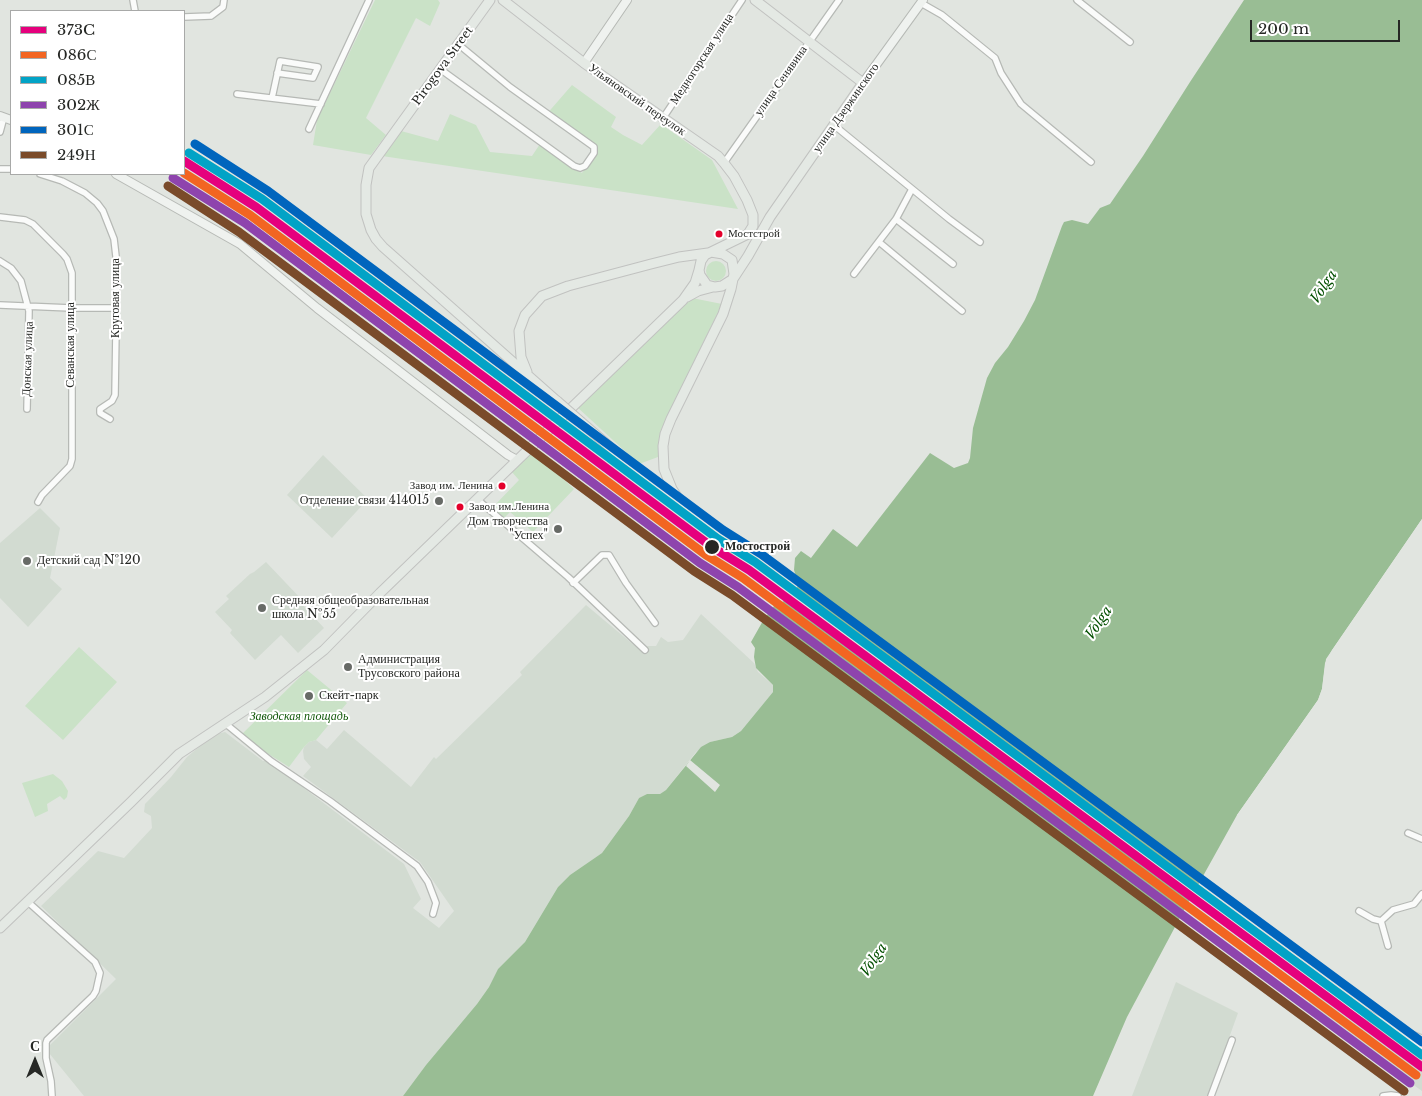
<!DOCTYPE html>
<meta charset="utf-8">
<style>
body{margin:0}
#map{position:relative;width:1422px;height:1096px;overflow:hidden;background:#e1e5e0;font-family:"Libre Baskerville",serif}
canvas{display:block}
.legend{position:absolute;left:10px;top:10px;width:175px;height:165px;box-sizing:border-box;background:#fff;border:1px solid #a8a9a8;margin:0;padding:6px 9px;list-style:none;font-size:15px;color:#262825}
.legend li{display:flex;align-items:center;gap:10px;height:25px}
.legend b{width:25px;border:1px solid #a8a9a8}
.north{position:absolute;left:10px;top:1036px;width:50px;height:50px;-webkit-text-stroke:4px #fff;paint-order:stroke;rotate:0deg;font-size:14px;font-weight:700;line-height:20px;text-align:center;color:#262825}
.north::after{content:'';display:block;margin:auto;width:18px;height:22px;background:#262825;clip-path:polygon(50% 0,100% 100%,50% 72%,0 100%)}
.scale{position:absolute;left:1250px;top:20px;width:150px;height:22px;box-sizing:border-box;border:2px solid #262825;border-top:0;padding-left:6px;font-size:15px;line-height:18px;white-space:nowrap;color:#262825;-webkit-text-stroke:4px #fff;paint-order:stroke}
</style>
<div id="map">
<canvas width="1422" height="1096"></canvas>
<ul class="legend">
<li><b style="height:6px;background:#e5007d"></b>373C</li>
<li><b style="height:6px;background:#f26522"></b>086С</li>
<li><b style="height:6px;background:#02a3c6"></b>085В</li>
<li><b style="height:6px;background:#8e44ad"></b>302Ж</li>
<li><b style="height:6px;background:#0065bd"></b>301С</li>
<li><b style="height:6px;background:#7a4b2a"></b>249Н</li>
</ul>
<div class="north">С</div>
<div class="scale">200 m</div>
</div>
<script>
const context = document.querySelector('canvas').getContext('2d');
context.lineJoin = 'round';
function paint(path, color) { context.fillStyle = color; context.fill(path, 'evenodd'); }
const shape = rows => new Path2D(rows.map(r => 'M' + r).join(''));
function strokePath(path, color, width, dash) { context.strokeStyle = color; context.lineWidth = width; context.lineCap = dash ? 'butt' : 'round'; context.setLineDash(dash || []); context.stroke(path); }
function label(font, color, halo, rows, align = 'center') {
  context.font = font + ' "Libre Baskerville",serif'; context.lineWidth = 4; context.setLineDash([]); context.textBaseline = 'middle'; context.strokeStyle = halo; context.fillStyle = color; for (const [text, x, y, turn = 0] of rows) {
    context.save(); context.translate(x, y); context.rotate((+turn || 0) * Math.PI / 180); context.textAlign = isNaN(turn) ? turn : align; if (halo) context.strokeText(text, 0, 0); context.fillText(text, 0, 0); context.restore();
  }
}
paint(shape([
 [323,455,368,499,332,538,287,495],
 [40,508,60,528,50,578,62,589,28,627,0,598,0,543],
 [266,562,304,602,302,604,324,628,298,653,281,635,255,660,230,633,232,630,215,612,229,599,226,596,250,574,254,572],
 [586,605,641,651,648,646,656,646,661,637,668,642,683,640,701,614,754,663,758,672,773,685,773,692,741,731,732,737,710,742,696,752,666,790,660,794,647,794,639,798,629,816,602,853,570,875,558,887,525,942,498,969,489,987,477,1004,426,1065,403,1096,84,1096,49,1053,50,1045,116,979,41,906,98,851,124,858,152,828,151,816,144,812,145,804,171,777,187,757,213,735,225,732,263,761,267,760,404,864,421,899,413,908,439,928,454,911,420,862,303,776,311,767,304,759,303,751,304,747,309,742,316,740,327,749,344,730,411,787,434,757,436,759,522,675,520,672],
 [1176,982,1238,1013,1208,1096,1132,1096],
 [1313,991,1325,999,1329,995,1422,1054,1422,1091,1313,1013,1309,1002]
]), '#d2dbd1');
paint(shape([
 [375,0,438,0,440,3,430,26,416,18,366,118,386,135,371,155,313,145,317,120],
 [572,85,616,117,611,127,623,135,642,145,661,124,712,160,738,209,382,156,401,131,438,141,450,114,476,125,490,152,532,156,540,144,582,173,596,152,594,147,545,116],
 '706 271a10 10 0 1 1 20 0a10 10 0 1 1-20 0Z',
 [692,298,722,304,661,430,658,457,639,464,577,407],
 [533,450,574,489,533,532,510,512,504,518,493,507,519,480,511,471],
 [79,647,117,682,63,740,25,706],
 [307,670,347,703,316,740,309,742,304,747,289,767,240,736],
 [53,774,62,781,68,791,67,797,64,800,60,796,47,804,48,811,35,817,22,783]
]), '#cae2c7');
paint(shape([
 [1244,0,1422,0,1422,519,1326,659,1322,689,1318,700,1237,815,1183,912,1127,1017,1093,1096,403,1096,426,1065,477,1004,489,987,498,969,525,942,558,887,570,875,602,853,629,816,639,798,647,794,660,794,666,790,701,747,710,742,732,737,741,731,773,692,773,685,756,668,754,657,755,648,751,642,764,619,774,606,790,598,797,588,798,583,794,570,795,558,801,551,811,558,833,529,857,547,930,453,954,468,968,463,970,458,973,428,987,378,995,363,1008,347,1024,321,1035,300,1062,226,1064,222,1072,220,1088,224,1100,208,1110,204,1143,156,1190,82]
]), '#99bd94');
paint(shape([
 [1422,519,1422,523,1329,660,1324,690,1320,701,1239,816,1237,815,1318,700,1322,689,1325,663,1332,650],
 [795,588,1200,886,1192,899,784,598,789,596],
 [690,760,720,785,715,792,686,766]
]), '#e1e5e0');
const street = shape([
 [133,0,135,11],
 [1077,0,1130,42],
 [921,3,942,15,995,58,1001,73,1021,104,1091,162],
 [184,17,211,16,223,7,224,0],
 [440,69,574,166,580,168,585,166,594,153,594,147,510,87,458,44],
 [237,94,321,104],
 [272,98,280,61,318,67,313,78,277,73],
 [663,118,742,0],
 [835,126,949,219,980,242],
 [309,129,369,0],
 [0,132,4,117],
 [724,163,839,0],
 [0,169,11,169],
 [40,174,62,181,85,193,97,203,103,211,114,239,117,265,115,395,112,401,100,409,100,413,110,419],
 [0,217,25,220,33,224,63,254,67,259,72,273,72,459,70,466,42,495,38,502],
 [896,219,953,264],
 [879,242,962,311],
 [0,261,11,268,21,281,29,311,27,409],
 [854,274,896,219,912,189],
 [0,305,71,308,116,308],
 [478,500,568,577,645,650],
 [573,583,602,555,609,555,626,583,655,623],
 [226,724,271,761,330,801,417,866,428,882,436,903,433,914],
 [1408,833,1422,839],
 [28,902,95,962,100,973,96,991,93,996,47,1040,46,1043,46,1058,51,1081,52,1096],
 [1359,911,1373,919,1381,921,1393,910,1414,904,1422,894],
 [1381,921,1388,946],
 [1211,1096,1232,1040],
 [1383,1096,1391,1095,1398,1096]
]);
const secondary = shape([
 [584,63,627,0],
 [863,83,923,0],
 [0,116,11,120],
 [116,174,240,244,317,308,508,455,517,460],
 [1395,1031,1422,1050]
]);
const primary = shape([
 [490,0,369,168,366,185,366,214,371,230,376,239,383,247,557,401],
 [503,0,584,63,718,156,724,163,734,176,747,200,753,215,753,226,748,234,711,252],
 [687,297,698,291,713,287],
 [527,372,521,357,519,331,525,315,542,296,568,286,651,264,679,257,708,253],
 [581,422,662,492,805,606,1189,889,1218,907],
 [682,504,672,489,664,469,663,446,665,434,671,419,723,314,731,289,734,274,732,260,723,254,711,252,705,255,701,261,699,270,700,275,707,285,715,287,722,286,733,279,748,256,770,217,863,83,755,0],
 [1214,904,1362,1012,1386,1025,1422,1040],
 [0,928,131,802,179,754,265,697,324,650,380,593,683,300,695,283,699,270]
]);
strokePath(street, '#b6b9b5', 8);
strokePath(secondary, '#b6b9b5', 10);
strokePath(primary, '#c1c2c0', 11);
strokePath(street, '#fafbfa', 5.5);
strokePath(secondary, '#eff2ef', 8);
strokePath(primary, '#e4e9e4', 9);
const primaryBridge = shape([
 [557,401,581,422]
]);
strokePath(primaryBridge, '#c1c2c0', 11, []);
strokePath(primaryBridge, '#e4e9e4', 9);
strokePath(shape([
 [184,161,256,207,712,547,749,570,1422,1067]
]), '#e5007d', 9);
strokePath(shape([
 [184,173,250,215,706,555,743,578,1416,1075]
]), '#f26522', 9);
strokePath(shape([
 [189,153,262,199,718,539,755,562,1422,1055]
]), '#02a3c6', 9);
strokePath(shape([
 [173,178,245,223,700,563,738,587,1410,1083]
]), '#8e44ad', 9);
strokePath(shape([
 [195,144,268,191,723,530,761,554,1422,1042]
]), '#0065bd', 9);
strokePath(shape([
 [168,186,239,232,694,571,732,595,1404,1091]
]), '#7a4b2a', 9);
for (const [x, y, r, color] of [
 [719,234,4.5,"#e4002b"],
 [502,486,4.5,"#e4002b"],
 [439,501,5,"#676a66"],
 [460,507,4.5,"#e4002b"],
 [558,529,5,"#676a66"],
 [712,547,8,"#262825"],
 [27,561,5,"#676a66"],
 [262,608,5,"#676a66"],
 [348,667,5,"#676a66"],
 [309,696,5,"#676a66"]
]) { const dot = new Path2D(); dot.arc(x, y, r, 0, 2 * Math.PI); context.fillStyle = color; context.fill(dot); strokePath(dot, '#fff', 2); }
label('11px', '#262825', '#fff', [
 ["Мостстрой",728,234],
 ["Завод им. Ленина",493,486,"right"],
 ["Завод им.Ленина",469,507]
], 'left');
label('12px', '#262825', '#fff', [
 ["Медногорская улица",702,59,-57],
 ["Pirogova Street",443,66,-54],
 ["улица Сенявина",781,81,-55],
 ["Ульяновский переулок",637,100,35],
 ["улица Дзержинского",846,108,-55],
 ["Круговая улица",116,298,-90],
 ["Севанская улица",71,345,-90],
 ["Донская улица",28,359,-88]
]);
label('12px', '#262825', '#fff', [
 ["Отделение связи 414015",429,501,"right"],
 ["Дом творчества",548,522,"right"],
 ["\"Успех\"",548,536,"right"],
 ["Детский сад №120",37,561],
 ["Средняя общеобразовательная",272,601],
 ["школа №55",272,615],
 ["Администрация",358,660],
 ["Трусовского района",358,674],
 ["Скейт-парк",319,696]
], 'left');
label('bold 12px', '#262825', '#fff', [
 ["Мостострой",725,547]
], 'left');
label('italic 12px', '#13590b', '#fff', [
 ["Заводская площадь",299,717]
]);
label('italic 14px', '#034f00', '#fff', [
 ["Volga",1324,287,-56],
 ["Volga",1099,623,-56],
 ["Volga",874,960,-56]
]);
</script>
